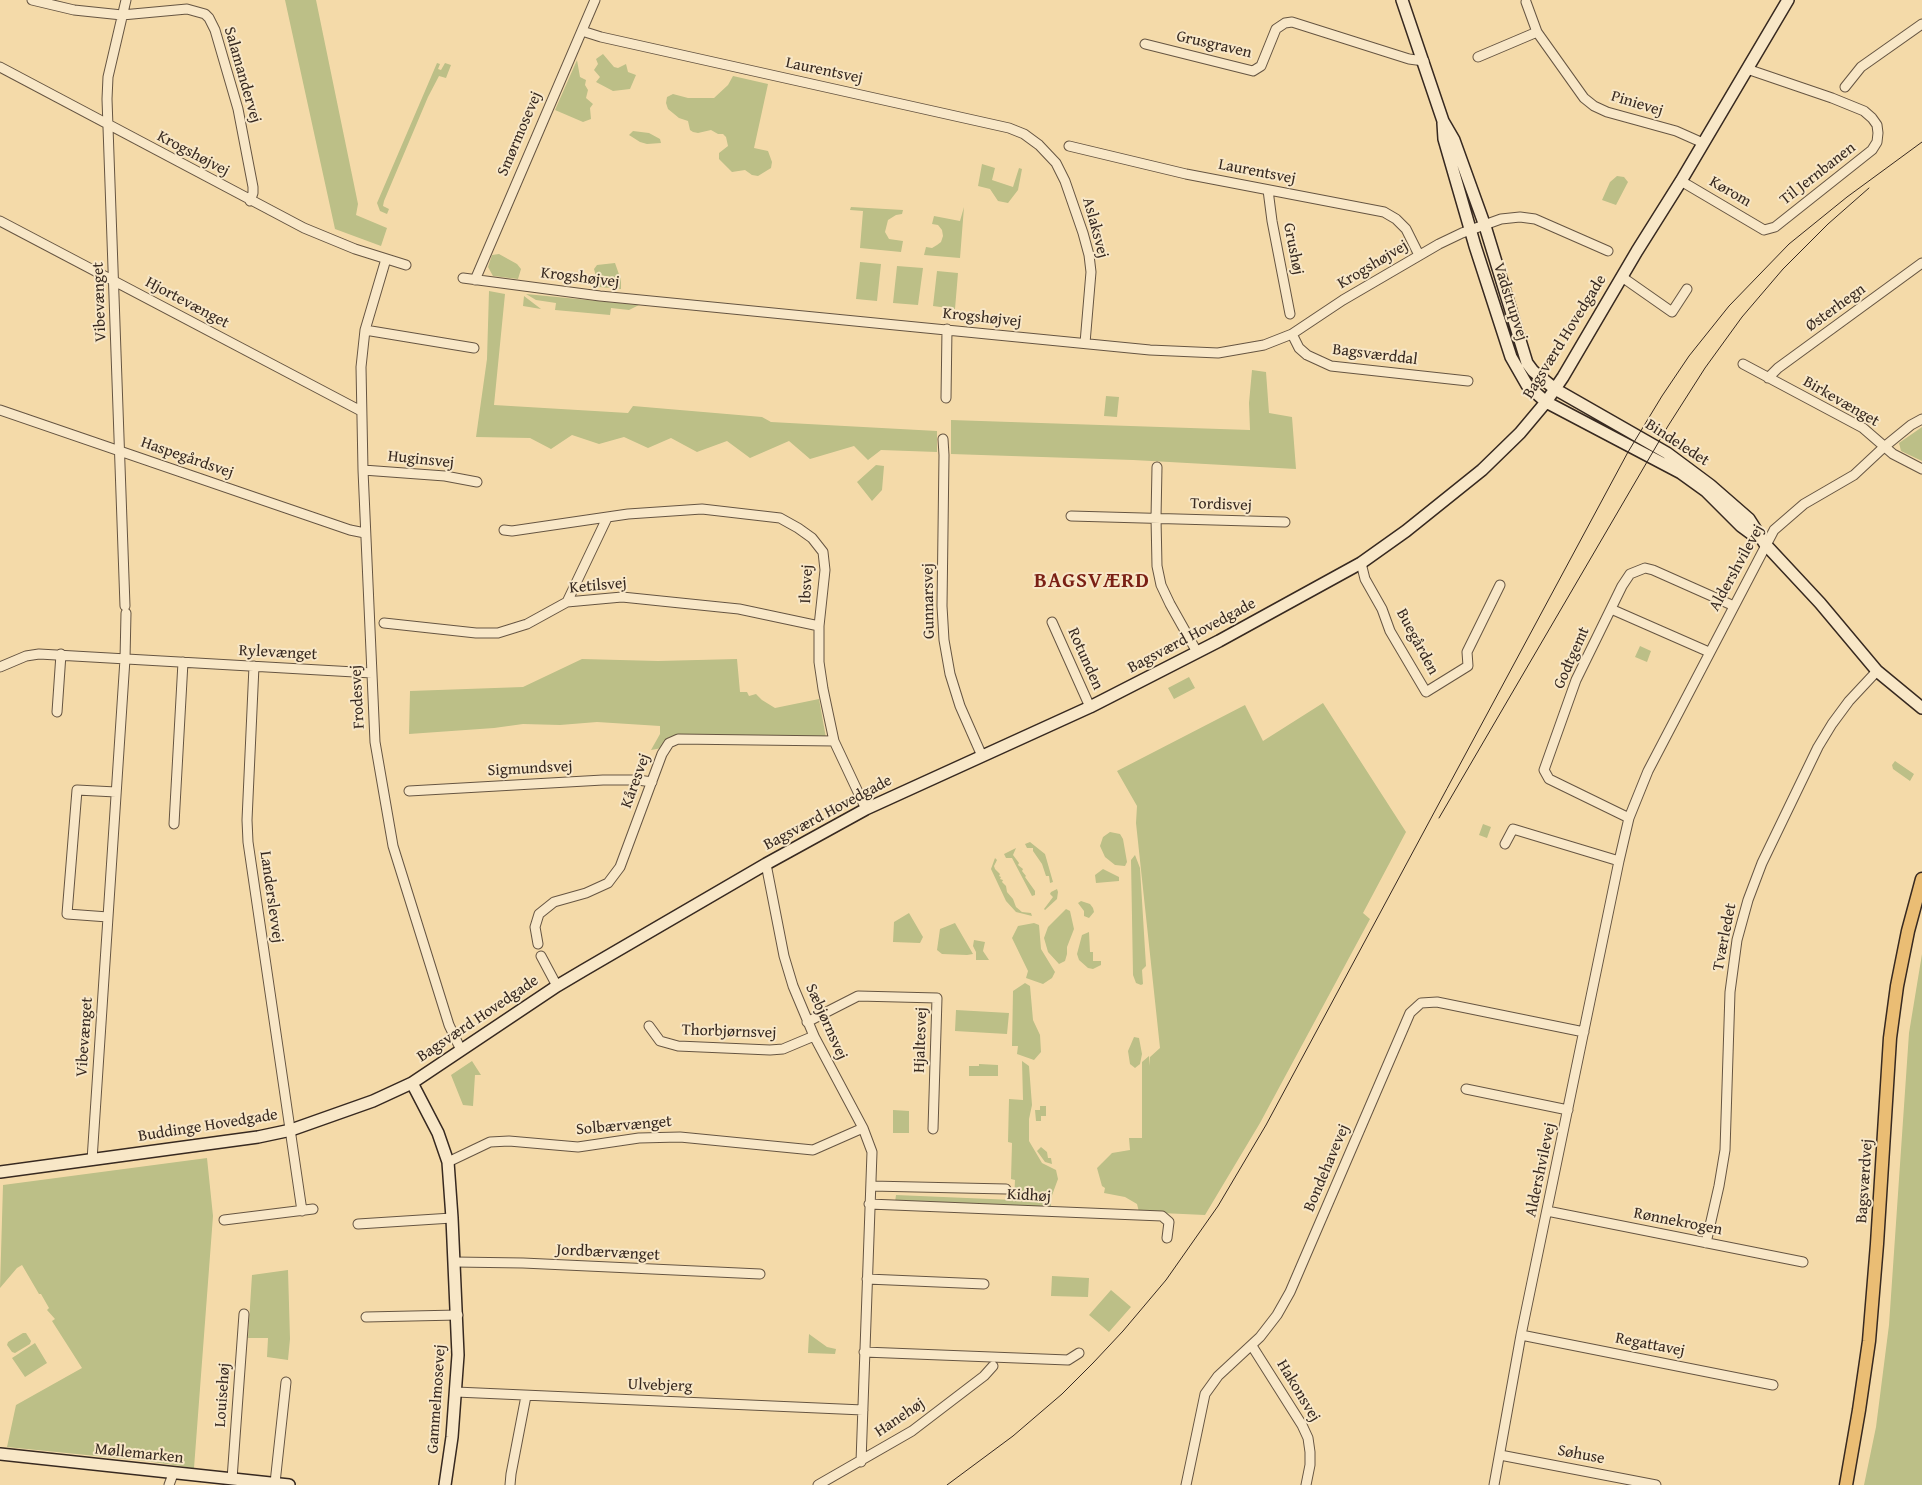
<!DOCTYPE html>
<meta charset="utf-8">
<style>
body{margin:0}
canvas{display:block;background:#f4daa9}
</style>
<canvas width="1922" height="1485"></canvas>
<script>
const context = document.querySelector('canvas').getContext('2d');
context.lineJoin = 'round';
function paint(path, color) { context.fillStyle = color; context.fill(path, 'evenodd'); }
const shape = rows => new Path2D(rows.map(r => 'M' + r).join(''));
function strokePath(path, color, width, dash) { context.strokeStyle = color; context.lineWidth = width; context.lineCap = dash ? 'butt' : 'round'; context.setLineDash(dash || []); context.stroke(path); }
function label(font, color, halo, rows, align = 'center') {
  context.font = font + ' "Gentium Book Plus",serif'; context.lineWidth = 4; context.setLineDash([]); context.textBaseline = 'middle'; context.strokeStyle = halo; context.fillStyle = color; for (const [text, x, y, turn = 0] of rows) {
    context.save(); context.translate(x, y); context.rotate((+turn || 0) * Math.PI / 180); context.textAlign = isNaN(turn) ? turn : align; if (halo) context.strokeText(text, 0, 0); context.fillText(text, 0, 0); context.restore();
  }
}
paint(shape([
 [285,0,316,0,358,204,356,215,387,228,381,246,335,229],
 [603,54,614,67,618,68,626,64,628,72,636,75,630,89,613,91,596,82,600,77,594,70,598,64,596,59],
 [577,60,580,77,586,80,585,85,588,90,586,98,593,104,590,108,591,119,583,122,555,110],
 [437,63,440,64,438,69,441,70,445,63,451,65,446,78,439,76,428,97,384,201,383,206,389,209,387,214,380,211,377,203],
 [733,76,768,84,754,148,768,151,772,162,771,168,758,176,752,175,745,170,732,172,719,159,719,153,728,146,726,137,723,134,718,134,711,130,698,133,693,132,690,130,688,121,679,118,668,109,666,103,667,97,673,94,688,98,714,98,728,85],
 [633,131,649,133,660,139,661,143,647,144,640,142,629,135],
 [982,164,995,168,992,180,1013,187,1019,168,1022,169,1018,190,1008,203,998,201,990,189,978,186],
 [1617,176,1624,177,1628,182,1616,205,1602,200,1610,182],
 [851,207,903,210,902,214,896,215,888,220,885,232,889,239,903,241,901,252,860,248,863,211,850,210],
 [964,207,960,258,924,255,926,247,932,248,937,245,941,242,943,236,942,230,938,225,932,224,934,216,960,221],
 [499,254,517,264,521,269,518,279,493,276,488,267,492,255],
 [860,262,881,264,877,301,856,299],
 [615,263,621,280,621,289,599,287,594,269,597,265],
 [897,266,923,268,918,305,893,303],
 [937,271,958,273,955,309,933,306],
 [489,291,505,294,494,405,628,413,633,406,762,417,771,422,937,431,937,452,881,450,868,460,854,446,810,459,789,441,750,458,727,441,697,452,671,438,648,448,624,437,599,444,572,435,551,449,530,438,476,437,487,359],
 [526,294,639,305,629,310,611,308,610,315,555,310,556,303,536,300],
 [524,296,541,309,523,306],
 [1252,370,1266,372,1269,413,1292,417,1296,469,1133,460,951,454,951,420,1250,430,1249,403],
 [1106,396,1119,397,1117,417,1104,416],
 [1922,427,1922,461,1901,451,1899,443],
 [876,465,884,466,882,490,872,501,857,482],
 [1640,646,1651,651,1647,662,1635,657],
 [582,659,658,661,737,659,740,692,747,692,749,696,756,694,762,700,775,708,819,699,826,738,669,738,662,748,651,750,660,734,660,726,597,722,560,725,523,724,494,728,409,734,410,691,523,687],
 [1189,677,1195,688,1174,699,1168,688],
 [1323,703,1406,832,1363,913,1370,919,1260,1123,1205,1215,1139,1212,1137,1204,1125,1197,1104,1193,1105,1188,1102,1186,1097,1168,1112,1153,1130,1150,1129,1138,1142,1138,1142,1062,1149,1056,1150,1066,1150,1057,1160,1048,1136,823,1137,806,1117,771,1245,705,1263,741],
 [1895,761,1914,774,1910,781,1893,769,1892,765],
 [1483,824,1491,827,1487,838,1479,835],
 [1110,832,1120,834,1123,839,1127,862,1125,866,1115,865,1105,857,1100,846,1103,837],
 [1030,842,1045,854,1053,882,1050,883,1049,876,1046,876,1042,864,1033,851,1033,848,1027,848,1025,844],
 [1016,848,1013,855,1019,863,1018,865,1023,869,1022,871,1026,876,1025,877,1035,891,1035,895,1032,896,1012,858,1006,858,1004,854],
 [1135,855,1140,868,1146,966,1142,970,1143,984,1141,985,1136,983,1133,975,1131,860],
 [995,858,997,860,994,866,995,869,1000,874,999,876,1001,877,1000,879,1003,880,1002,882,1006,886,1007,892,1013,899,1016,907,1022,912,1031,913,1032,916,1016,912,1006,901,991,869],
 [1103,869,1119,877,1119,881,1096,883,1095,875],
 [1057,889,1058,892,1057,899,1045,910,1044,909,1053,897,1050,894,1051,892],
 [1081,901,1090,904,1093,908,1094,912,1089,918,1084,916,1084,911,1078,903],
 [1066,909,1070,911,1074,929,1067,947,1067,954,1065,961,1059,964,1048,952,1044,938,1048,927],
 [909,913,923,937,920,943,893,942,894,922],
 [955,923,973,954,967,955,942,954,937,950,940,929],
 [1034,923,1039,925,1041,949,1055,972,1052,978,1043,984,1026,978,1028,971,1012,938,1018,926],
 [1089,932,1090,952,1093,952,1093,961,1101,961,1101,965,1093,969,1088,968,1079,960,1077,954,1082,935],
 [974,940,985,942,983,951,989,960,976,960,976,952,973,946],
 [1922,954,1922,1485,1864,1485,1876,1427,1889,1325,1909,1033],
 [1025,983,1030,986,1033,1020,1040,1035,1041,1052,1034,1060,1017,1054,1018,1046,1012,1046,1013,991],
 [956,1010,1009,1013,1007,1034,955,1031],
 [1134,1037,1139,1038,1142,1054,1140,1064,1135,1068,1130,1064,1128,1051],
 [472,1061,481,1075,475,1075,473,1106,463,1105,451,1075],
 [1022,1061,1029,1066,1032,1105,1029,1119,1029,1141,1042,1163,1056,1170,1058,1179,1051,1198,1051,1207,895,1202,896,1195,1014,1200,1015,1180,1011,1179,1012,1143,1008,1142,1009,1099,1023,1100],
 [979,1064,998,1065,998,1076,969,1076,969,1066,979,1066],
 [1040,1106,1046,1106,1046,1116,1041,1116,1041,1121,1036,1121,1035,1110,1040,1110],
 [893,1110,909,1111,909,1133,893,1133],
 [1041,1147,1047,1152,1048,1158,1051,1158,1052,1164,1045,1162,1037,1151],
 [207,1158,213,1216,194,1468,146,1461,7,1447,16,1405,82,1368,52,1321,55,1319,47,1310,49,1308,41,1294,39,1294,22,1265,17,1268,0,1288,3,1185],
 [288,1270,290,1339,288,1360,267,1357,268,1338,248,1338,252,1275],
 [1052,1276,1089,1278,1088,1297,1051,1296],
 [1111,1290,1131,1307,1109,1332,1089,1315],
 [23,1333,26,1333,31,1341,30,1344,15,1353,12,1352,7,1345,8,1342],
 [809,1334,827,1347,836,1349,835,1354,808,1353],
 [35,1343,47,1363,25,1377,12,1358]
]), '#bcbf87');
const street = shape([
 [32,0,74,10,122,15,187,9,205,14,209,18,215,30,238,109,253,187,253,193,250,201],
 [1526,2,1537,32,1584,98,1594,106,1607,112,1676,131,1703,143],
 [582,31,601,37,1009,128,1024,134,1039,145,1056,163,1065,181,1083,233,1089,255,1091,272,1085,343],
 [1145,44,1253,71,1261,66,1276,29,1285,23,1292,22,1409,59,1424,61],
 [1478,57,1537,32],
 [0,67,304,228,355,249,406,265],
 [1845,87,1861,67,1922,24],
 [1069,146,1186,174,1384,212,1396,219,1406,229,1419,255],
 [1681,181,1764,230,1775,227,1872,150,1877,142,1878,133,1877,125,1872,118,1864,111,1832,98,1747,69],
 [1268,190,1272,221,1290,314],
 [0,221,361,411],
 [386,259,365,330,361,367,363,470,375,742,393,846,449,1025,461,1050],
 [1622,277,1672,312,1687,289],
 [463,278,600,296,1150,350,1218,353,1264,345,1292,334,1343,300,1439,244,1462,233,1501,219,1520,217,1535,219,1608,251],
 [475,280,595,0],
 [365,330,474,348],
 [1292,334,1299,348,1307,355,1331,366,1468,381],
 [1743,364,1863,428,1893,454,1922,469],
 [1768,378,1778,368,1922,263],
 [946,398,947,329],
 [0,410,350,530,365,533],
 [943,439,944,455,942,606,944,640,950,674,960,706,982,756],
 [1157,467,1156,518,1157,566,1161,585,1170,604,1197,652],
 [363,470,445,476,477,482],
 [1071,516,1285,522],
 [504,530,512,531,628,514,702,509,780,518,798,528,812,538,823,552,825,570,819,626,819,662,823,689,834,741,866,809],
 [1361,563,1365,579,1382,609,1390,631,1426,692,1468,666,1467,652,1500,585],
 [567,602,607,518],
 [125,606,107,99,108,77,126,0],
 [1611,609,1709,652],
 [1052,622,1090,707],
 [384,623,476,633,498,633,527,624,567,602,622,597,739,609,819,626],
 [254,666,247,820,248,842,302,1211],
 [0,667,26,656,39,654,372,673],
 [57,712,61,654],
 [409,791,603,780,638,780,652,782],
 [1629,818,1549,779,1544,770,1576,680,1622,586,1630,574,1645,568,1653,570,1734,606],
 [174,824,183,662],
 [1505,844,1513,829,1619,861],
 [766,864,784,956,793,986,814,1036,863,1128,872,1152,861,1462],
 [108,917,67,914,77,790,116,792],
 [538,944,535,927,539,914,554,902,586,893,608,883,620,867,662,754,669,743,678,739,834,741],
 [541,956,557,986],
 [807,1022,858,996,937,998,933,1129],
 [649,1026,660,1041,678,1046,770,1050,783,1049,814,1036],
 [1466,1089,1568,1110],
 [92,1160,125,659,126,613],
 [448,1162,490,1142,509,1141,578,1147,639,1138,680,1137,813,1150,863,1128],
 [871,1186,1006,1189],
 [869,1204,1162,1216,1169,1222,1167,1238],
 [1547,1211,1803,1262],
 [224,1220,313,1209],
 [358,1224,452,1218],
 [1706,1243,1719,1186,1725,1150,1730,992,1737,940,1748,900,1762,863,1818,747,1832,724,1849,701,1877,671],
 [455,1262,523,1263,760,1274],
 [867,1279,984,1284],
 [366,1317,458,1315],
 [1521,1335,1773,1385],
 [1252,1346,1302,1425,1308,1438,1310,1452,1310,1465,1306,1485],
 [864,1352,1068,1360,1079,1353],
 [456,1392,863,1410],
 [1500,1455,1656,1485],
 [232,1479,244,1314],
 [275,1483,286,1382],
 [169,1485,173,1474],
 [510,1485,511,1474,526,1396],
 [818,1485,912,1431,984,1376,993,1366],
 [1186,1485,1205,1394,1218,1376,1260,1337,1277,1315,1290,1292,1410,1013,1421,1003,1437,1002,1584,1032],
 [1494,1485,1521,1335,1619,861,1629,818,1648,771,1774,530,1804,504,1854,475,1884,447,1911,425,1922,419]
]);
const secondary = shape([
 [1402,0,1443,121,1454,140,1485,226,1527,363,1533,371,1555,389,1667,453,1710,485,1749,519,1765,544,1820,603,1877,671,1922,708],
 [1443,123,1444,139,1475,246,1511,357,1527,385,1546,402,1681,473,1706,491,1741,526,1756,537],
 [412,1083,438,1133,448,1162,452,1218,458,1355,452,1437,445,1485],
 [0,1172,258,1137,291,1130,373,1101,412,1083,557,986,584,970,766,864,866,809,1090,707,1219,641,1361,563,1406,531,1482,470,1520,433,1546,402,1563,377,1637,251,1681,181,1788,0],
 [0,1454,289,1485]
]);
const primary = shape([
 [1846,1485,1859,1410,1869,1341,1877,1244,1890,1038,1897,986,1908,931,1922,879]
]);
strokePath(street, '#665542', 11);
strokePath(secondary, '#372920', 14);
strokePath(primary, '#372920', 15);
strokePath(street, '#f8e7c7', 9);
strokePath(secondary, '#f8e7c7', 11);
strokePath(primary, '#eabd74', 12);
strokePath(shape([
 [1439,818,1668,426,1705,368,1742,317,1783,269,1828,224,1869,188],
 [947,1485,1013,1436,1062,1394,1093,1363,1123,1331,1166,1280,1218,1206,1266,1125,1628,452,1662,396,1689,356,1729,306,1789,244,1847,197,1922,142]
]), '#372920', 1);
label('16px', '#372920', '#f8e7c7', [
 ["Grusgraven",1214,45,13],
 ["Laurentsvej",824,71,12],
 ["Salamandervej",242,75,74],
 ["Pinievej",1637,104,17],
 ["Smørmosevej",520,134,-67],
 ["Krogshøjvej",193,154,28],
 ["Laurentsvej",1257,172,11],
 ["Til Jernbanen",1818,174,-38],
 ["Kørom",1730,192,30],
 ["Aslaksvej",1095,228,75],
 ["Grushøj",1293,249,79],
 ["Krogshøjvej",1373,265,-31],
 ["Krogshøjvej",580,278,7],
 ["Vibevænget",100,302,-92],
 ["Vadstrupvej",1510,302,72],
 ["Hjortevænget",187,303,28],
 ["Østerhegn",1836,308,-36],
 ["Krogshøjvej",982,318,6],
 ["Bagsværd Hovedgade",1565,337,-58],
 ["Bagsværddal",1375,355,7],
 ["Birkevænget",1841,402,30],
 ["Bindeledet",1677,443,33],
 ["Haspegårdsvej",187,458,19],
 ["Huginsvej",421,460,6],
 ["Tordisvej",1221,505,2],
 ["Aldershvilevej",1737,568,-61],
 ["Ibsvej",807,584,-87],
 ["Ketilsvej",598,586,-5],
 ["Gunnarsvej",929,601,-91],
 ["Bagsværd Hovedgade",1192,636,-28],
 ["Buegården",1417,642,62],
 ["Rylevænget",278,653,3],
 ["Godtgemt",1572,658,-66],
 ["Rotunden",1085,659,66],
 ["Frodesvej",358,697,-93],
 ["Sigmundsvej",530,769,-3],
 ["Kåresvej",636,781,-70],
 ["Bagsværd Hovedgade",828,813,-28],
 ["Landerslevvej",271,897,82],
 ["Tværledet",1725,937,-79],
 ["Bagsværd Hovedgade",478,1019,-34],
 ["Sæbjørnsvej",826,1022,66],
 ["Thorbjørnsvej",729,1032,2],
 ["Vibevænget",85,1037,-86],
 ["Hjaltesvej",921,1040,-88],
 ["Buddinge Hovedgade",208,1126,-9],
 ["Solbærvænget",624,1126,-5],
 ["Bondehavevej",1327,1168,-67],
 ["Aldershvilevej",1541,1170,-78],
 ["Bagsværdvej",1865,1181,-86],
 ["Kidhøj",1029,1196,3],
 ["Rønnekrogen",1678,1222,11],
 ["Jordbærvænget",608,1253,3],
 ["Regattavej",1650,1345,11],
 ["Ulvebjerg",660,1386,2],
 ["Hakonsvej",1298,1391,59],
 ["Louisehøj",223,1395,-86],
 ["Gammelmosevej",437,1399,-86],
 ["Hanehøj",900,1418,-34],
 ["Møllemarken",139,1454,6],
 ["Søhuse",1581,1455,11]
]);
context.letterSpacing = '1px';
label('bold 21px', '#7a1f14', '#f8e7c7', [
 ["BAGSVÆRD",1092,582]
]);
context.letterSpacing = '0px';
</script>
